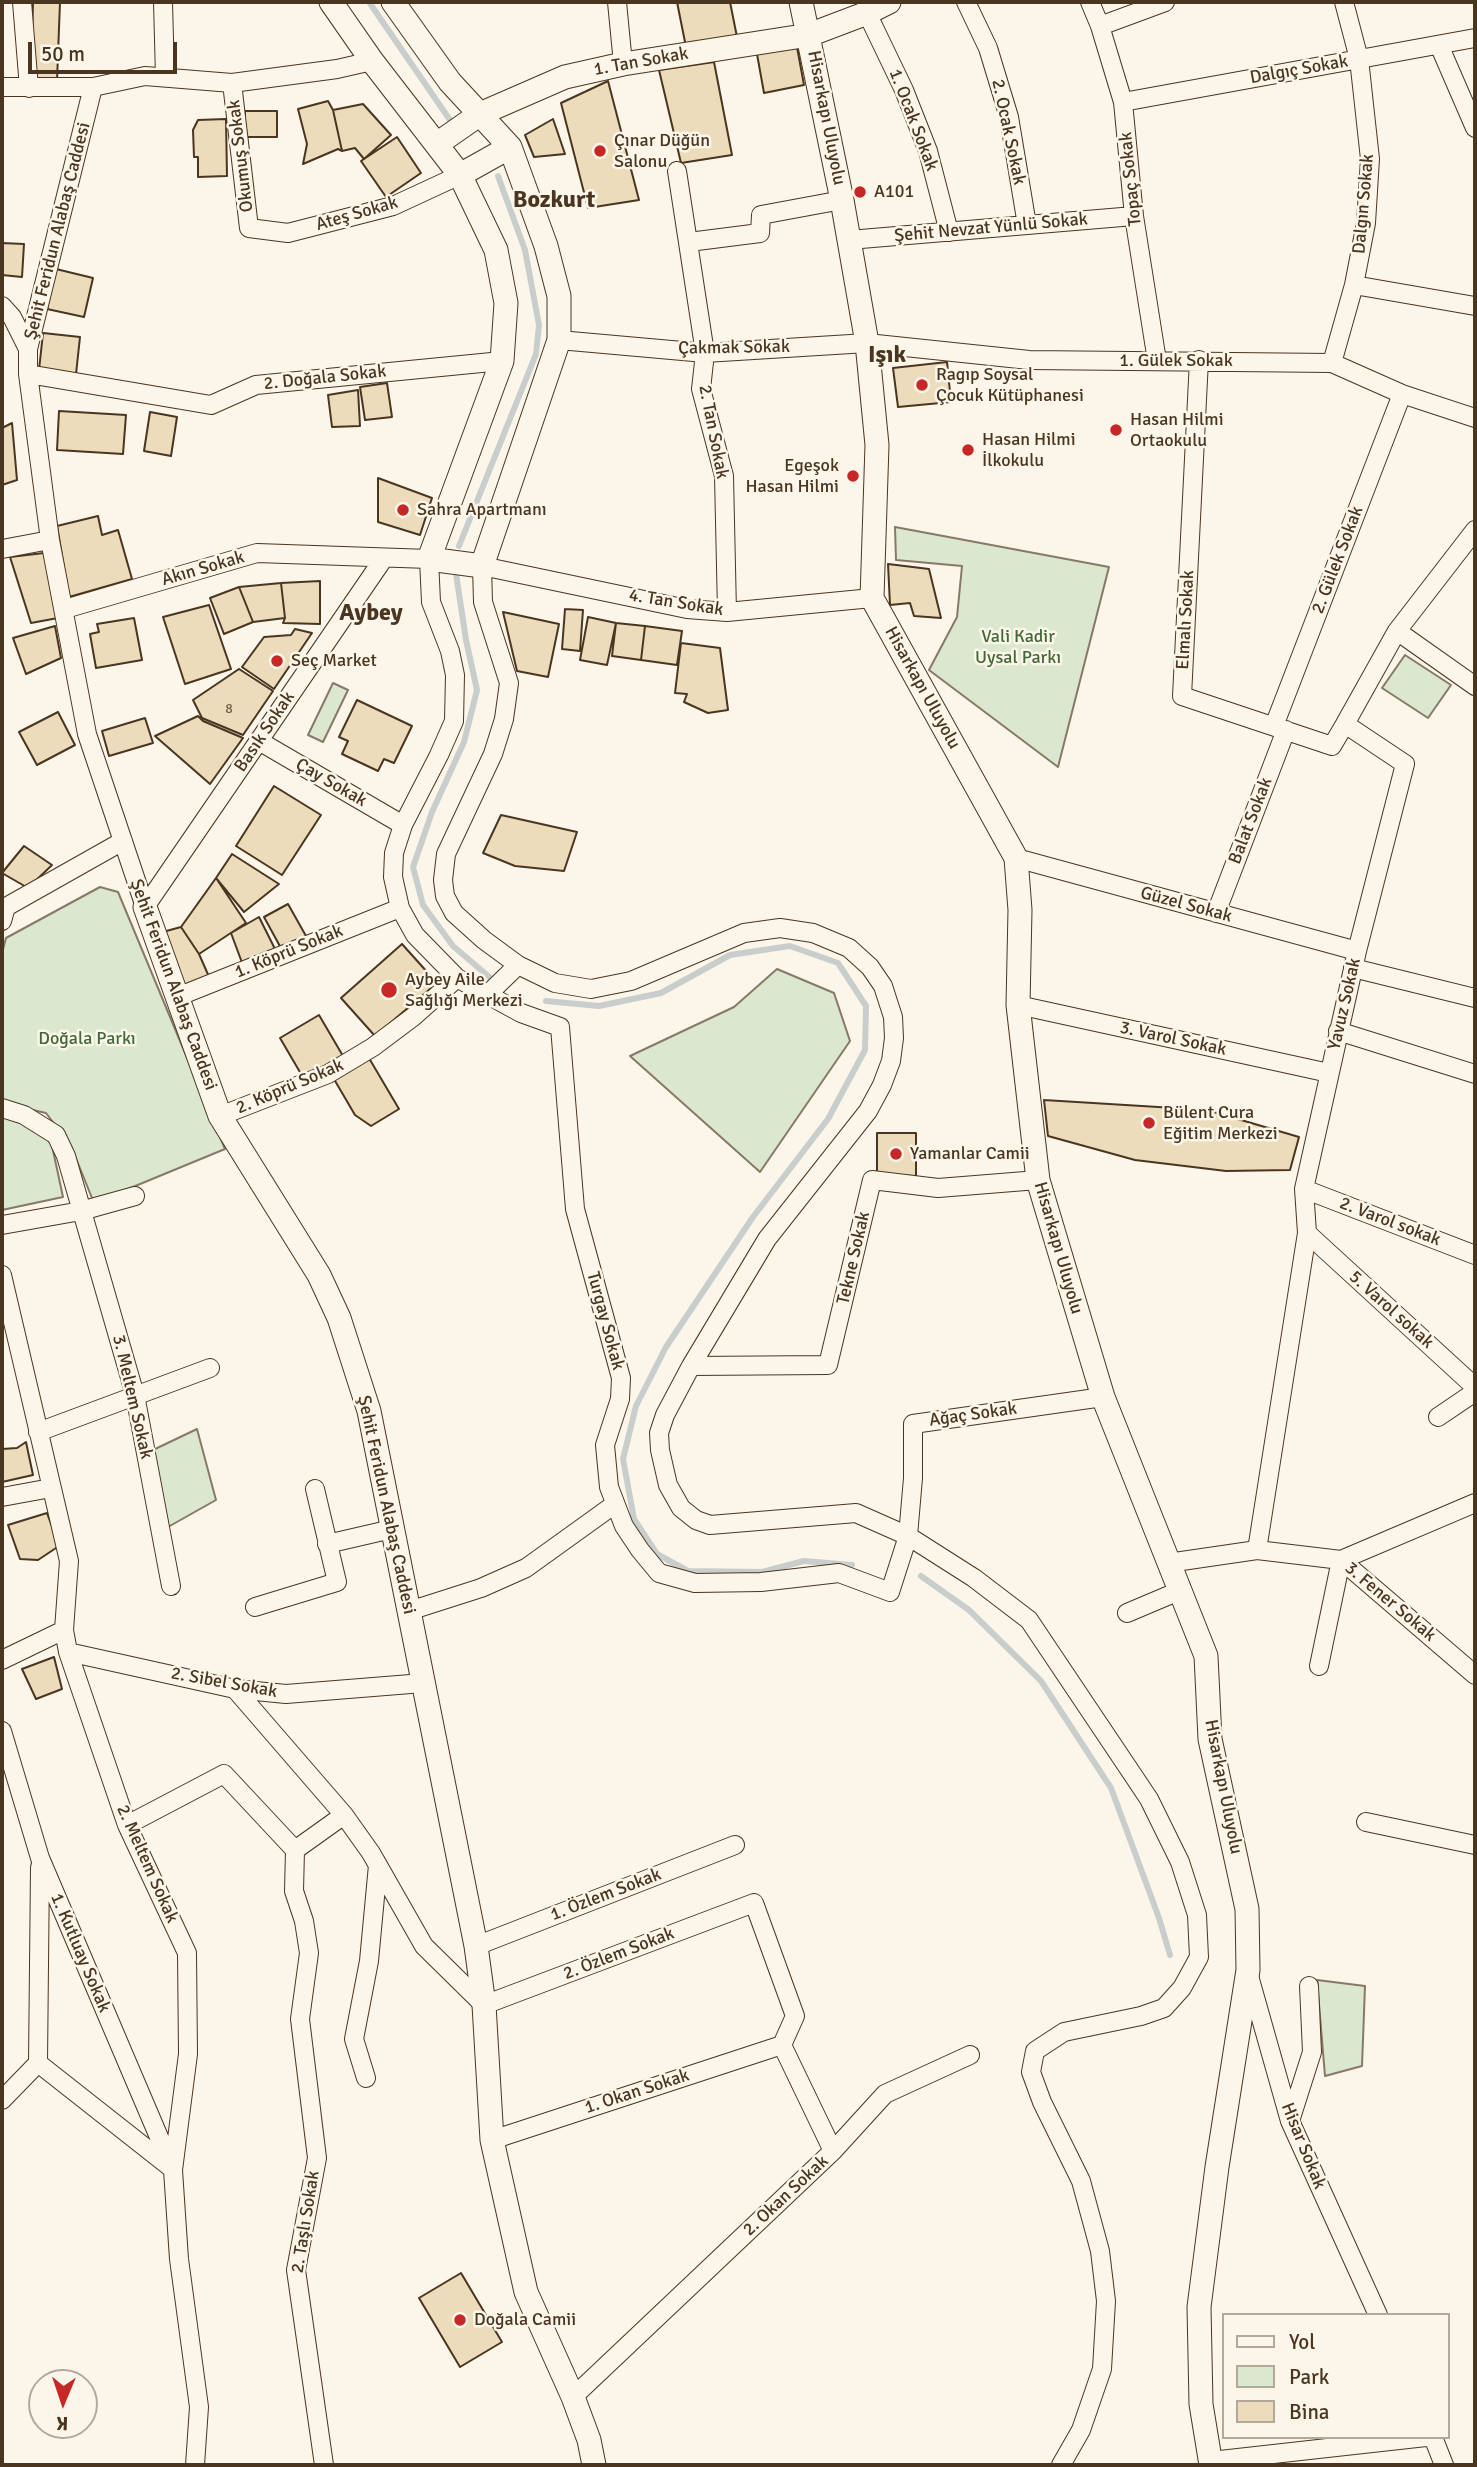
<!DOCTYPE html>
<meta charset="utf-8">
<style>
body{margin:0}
#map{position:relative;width:1477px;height:2467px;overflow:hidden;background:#fbf6e9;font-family:Signika,sans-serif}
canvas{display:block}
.frame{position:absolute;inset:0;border:4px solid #4a3520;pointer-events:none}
.legend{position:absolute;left:1222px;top:2313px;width:228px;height:126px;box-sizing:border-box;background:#fbf6e9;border:2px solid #b4a999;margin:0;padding:9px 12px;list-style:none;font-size:21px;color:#4a3520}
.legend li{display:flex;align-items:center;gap:14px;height:35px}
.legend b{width:35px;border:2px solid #b4a999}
.north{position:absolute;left:28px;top:2369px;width:70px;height:70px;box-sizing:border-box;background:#fbf6e9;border:2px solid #b4a999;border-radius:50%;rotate:182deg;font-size:19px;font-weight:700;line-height:28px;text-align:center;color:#4a3520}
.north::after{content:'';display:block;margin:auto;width:24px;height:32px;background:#c62828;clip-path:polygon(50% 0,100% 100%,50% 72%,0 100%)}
.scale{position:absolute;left:28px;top:42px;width:149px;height:32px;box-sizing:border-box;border:4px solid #4a3520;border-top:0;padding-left:9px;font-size:21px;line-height:24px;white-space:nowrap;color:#4a3520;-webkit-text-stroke:5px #fbf6e9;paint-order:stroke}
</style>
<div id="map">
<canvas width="1477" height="2467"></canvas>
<div class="frame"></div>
<ul class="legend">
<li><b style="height:9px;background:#fbf6e9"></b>Yol</li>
<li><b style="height:19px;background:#dce7d0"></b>Park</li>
<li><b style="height:19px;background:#ecdcbc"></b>Bina</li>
</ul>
<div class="north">K</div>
<div class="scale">50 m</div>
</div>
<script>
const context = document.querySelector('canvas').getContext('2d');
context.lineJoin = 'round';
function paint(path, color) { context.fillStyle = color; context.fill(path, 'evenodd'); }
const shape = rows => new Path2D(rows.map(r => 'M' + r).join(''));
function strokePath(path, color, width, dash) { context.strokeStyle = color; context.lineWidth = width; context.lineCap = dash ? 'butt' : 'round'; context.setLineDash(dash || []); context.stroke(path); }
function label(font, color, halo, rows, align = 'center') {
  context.font = font + ' Signika,sans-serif'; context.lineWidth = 5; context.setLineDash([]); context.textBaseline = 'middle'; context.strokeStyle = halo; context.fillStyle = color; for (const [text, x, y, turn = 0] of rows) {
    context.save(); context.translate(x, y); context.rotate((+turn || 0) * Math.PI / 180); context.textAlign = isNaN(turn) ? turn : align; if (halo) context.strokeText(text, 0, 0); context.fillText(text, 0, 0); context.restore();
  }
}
const green = shape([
 [895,527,1109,567,1058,767,929,670,957,617,962,566,896,560,895,527],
 [1405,655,1451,685,1428,718,1382,688,1405,655],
 [333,683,348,690,323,742,308,735,333,683],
 [100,887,118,892,225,1149,94,1203,71,1146,46,1113,2,1103,2,953,6,938,100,887],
 [777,969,834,993,850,1041,760,1172,630,1056,734,1007,777,969],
 [2,1116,24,1119,51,1141,63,1197,2,1210,2,1116],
 [197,1429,216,1500,168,1527,153,1450,197,1429],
 [1317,1980,1365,1986,1362,2066,1325,2076,1317,1980]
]);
paint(green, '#dce7d0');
strokePath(green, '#887966', 2);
strokePath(shape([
 [369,2,452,123],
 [459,546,536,354,539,325,525,250,498,176],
 [456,574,466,640,477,690,464,742,432,812,413,867,423,905,453,946,494,981],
 [546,1001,599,1006,661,993,730,955,790,946,838,963,866,1006,865,1050,828,1119,753,1217,666,1347,636,1406,623,1459,634,1519,657,1554,688,1571,762,1572,804,1561,852,1565],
 [921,1576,969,1610,1041,1681,1111,1788,1159,1918,1170,1955]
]), '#c9cecd', 6);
const building = shape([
 [33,2,60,2,57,81,31,80,33,2],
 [677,2,730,2,737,37,686,47,677,2],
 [797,47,804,85,764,93,757,54,797,47],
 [714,62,732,155,681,163,659,70,714,62],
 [608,81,639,200,588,208,561,103,608,81],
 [328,101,333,110,342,151,338,149,303,164,307,144,298,109,328,101],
 [363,104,391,135,364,159,355,148,342,151,333,110,363,104],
 [245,111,277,111,277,137,245,137,245,111],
 [226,119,227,176,198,177,198,157,194,157,193,130,198,120,226,119],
 [553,119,565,154,534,157,525,135,553,119],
 [397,137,421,173,386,197,361,161,397,137],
 [2,243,24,244,22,277,2,275,2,243],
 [56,269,93,278,84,317,47,309,56,269],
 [43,333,80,337,76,374,39,370,43,333],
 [947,362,951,402,898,407,893,368,947,362],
 [387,383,392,417,365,420,360,387,387,383],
 [358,390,360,426,332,427,328,395,358,390],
 [59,411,126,415,123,454,57,450,59,411],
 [150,412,177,417,171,456,144,451,150,412],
 [12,423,17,480,2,485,2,428,12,423],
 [378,478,432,498,420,535,378,522,378,478],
 [98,516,102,535,118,530,132,579,69,597,57,526,98,516],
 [44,553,58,618,31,623,10,557,44,553],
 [888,564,929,569,941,618,914,616,910,603,890,605,888,564],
 [320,581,320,624,283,623,285,618,281,583,320,581],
 [281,583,285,618,253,622,239,587,281,583],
 [239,587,253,622,224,634,210,598,239,587],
 [209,605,231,669,185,684,163,617,209,605],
 [565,609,583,610,580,651,562,649,565,609],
 [503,612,559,624,548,677,517,671,503,612],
 [588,617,616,623,607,665,580,660,588,617],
 [134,618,142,660,96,668,90,634,99,632,97,624,134,618],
 [616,623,645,626,641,660,612,656,616,623],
 [55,626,61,658,26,674,13,638,55,626],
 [645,626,682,631,677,665,641,660,645,626],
 [295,629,312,633,274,689,242,667,264,637,291,635,295,629],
 [681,643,720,648,728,710,708,713,684,702,687,694,675,693,681,643],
 [239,669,273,691,243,735,202,718,193,700,239,669],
 [357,700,412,726,394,763,384,759,378,771,342,754,348,741,339,737,357,700],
 [58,712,75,745,37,765,19,732,58,712],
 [198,716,203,721,243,738,210,784,155,736,198,716],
 [145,718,153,743,109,756,102,731,145,718],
 [274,786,321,815,282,875,236,846,274,786],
 [501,815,577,832,564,871,515,866,483,853,501,815],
 [24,846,52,865,28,888,2,873,24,846],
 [232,854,279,884,244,912,216,878,232,854],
 [216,878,246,923,199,954,181,927,216,878],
 [288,904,306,936,282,950,264,917,288,904],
 [259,917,278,955,244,968,231,933,259,917],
 [181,927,199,954,210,979,182,988,159,933,181,927],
 [402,944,437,983,375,1036,341,998,402,944],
 [319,1015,343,1056,304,1079,280,1038,319,1015],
 [366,1053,399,1109,371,1126,355,1115,331,1074,366,1053],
 [1044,1100,1207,1110,1299,1137,1290,1170,1226,1171,1135,1160,1048,1136,1044,1100],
 [877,1133,916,1133,916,1176,877,1175,877,1133],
 [26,1442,33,1475,2,1482,2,1449,17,1448,26,1442],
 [47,1513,59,1546,38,1560,20,1559,8,1525,47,1513],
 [54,1657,62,1689,36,1699,22,1669,54,1657],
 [461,2273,502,2342,460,2367,419,2298,461,2273]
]);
paint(building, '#ecdcbc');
strokePath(building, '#4a3520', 2);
const minor = shape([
 [22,2,29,88],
 [163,2,165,77],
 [617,2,623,64],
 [966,2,988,48,1009,117,1027,225],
 [1090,2,1100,26,1123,102,1134,216,1157,361],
 [867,13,904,90,928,151,949,232],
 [1100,26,1165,2],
 [1439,45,1475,128],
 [232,83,249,228,288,233,393,206,460,175],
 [2,87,93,87,145,76,232,83,337,69,372,61],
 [93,87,28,349,28,374,50,540,87,734,145,907],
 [1123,102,1475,38],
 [677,171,705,353,701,389,724,476,727,612],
 [849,240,1134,216],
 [689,242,760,233,761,215,842,200],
 [1354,285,1475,306],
 [2,306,12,317,28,349],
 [559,340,705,353,867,343,1029,360,1332,363,1402,394,1475,418],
 [1199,360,1182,696,1332,746,1345,724],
 [1332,363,1354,285,1366,223,1370,159,1359,59,1344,2],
 [28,374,211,405,256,385,502,361],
 [2,549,50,540],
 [872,598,727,612,687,609,482,566,483,602,509,683,504,719,493,754,446,854,443,880,445,896,454,913,484,940,518,965,555,983,591,989,631,981,744,933,780,928,813,933,849,948,870,967,883,986,893,1017,894,1038,891,1061,882,1085,868,1111,767,1239,691,1366,665,1415,659,1433,660,1450,668,1485,681,1508,696,1520,710,1525,856,1513,908,1536,974,1578,1029,1620,1149,1799,1180,1862,1197,1915,1199,1957,1182,1988,1164,2008,1141,2016,1064,2032,1035,2051,1031,2072,1042,2102,1081,2181,1100,2251,1106,2301,1102,2369,1081,2430,1061,2465],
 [65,609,257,553,429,559,431,602,450,651,455,675,454,721,439,755,403,825,394,853,393,877,400,908,415,935,457,978,521,1013,560,1027,575,1209,621,1378,620,1399,605,1445,609,1487,624,1526,640,1550,659,1573,695,1583,761,1582,839,1573,890,1592,908,1536,913,1478,913,1424,1103,1397],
 [1397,631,1475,686],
 [1274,726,1402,394],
 [259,741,403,825],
 [1016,858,1357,951],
 [145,907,384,558],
 [1216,913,1286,730],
 [2,921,6,907,123,841],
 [1353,968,1475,998],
 [487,995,518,965],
 [177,997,400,908],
 [1018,1005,1329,1073],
 [1338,1031,1475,1074],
 [2,1108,24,1115,56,1135,66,1156,135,1395,171,1586],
 [220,1116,328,1074,373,1047,413,1017,457,978],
 [1304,1189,1475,1255],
 [2,1225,81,1211,135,1196],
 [1307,1233,1475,1387],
 [2,1275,69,1561,64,1630,68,1652,127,1825,187,1953,188,2054,173,2170,179,2259,199,2407,195,2465],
 [691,1366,828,1365,872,1180,938,1188,1038,1180],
 [1438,1417,1475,1392],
 [38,1432,210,1368],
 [2,1497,51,1488],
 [327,1544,392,1529],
 [1257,1550,1307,1233,1304,1189,1357,951,1405,764,1345,724,1397,631,1475,530],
 [1168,1563,1257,1550,1341,1560,1475,1675],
 [255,1607,337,1582,315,1489],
 [409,1611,481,1588,526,1568,615,1504],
 [1127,1613,1179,1591],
 [68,1652,235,1689,286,1694,423,1683],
 [2,1660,64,1630],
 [1319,1666,1341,1560,1475,1503],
 [235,1689,344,1815,371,1853,424,1946,484,2005,754,1903,795,2016,782,2045,833,2151,573,2397],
 [2,1731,40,1858,173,2170],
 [1366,1822,1475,1845],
 [127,1825,224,1774,295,1850],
 [295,1850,294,1891,304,1921,309,1953,300,2019,317,2158,296,2270,324,2465],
 [295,1850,344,1815],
 [476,1946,735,1845],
 [1249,1976,1290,2121,1378,2315],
 [38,2063,170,2167],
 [366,2078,354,2039,369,1961,378,1865],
 [2,2100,38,2063,40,1867],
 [1290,2121,1312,2052,1309,1986],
 [492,2140,782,2045],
 [833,2151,885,2094,970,2055],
 [1433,2437,1444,2465],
 [1211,2461,1426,2437]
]);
const tertiary = shape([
 [331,2,372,61,460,175,496,250,506,303,502,361,429,559,482,566,559,340,559,296,546,246,510,147,450,82,393,2],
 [801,2,842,200,867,343,877,445,872,598,1016,858,1020,910,1018,1005,1038,1180,1103,1397,1206,1656,1210,1739,1247,1909,1248,1970,1217,2167,1199,2307,1201,2404,1211,2465],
 [437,144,480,114,565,77,623,64,809,35,867,13,889,2],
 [460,175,510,147],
 [145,907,220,1116,319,1275,339,1318,369,1411,476,1946,484,2005,492,2140,526,2292,573,2397,589,2440,594,2465]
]);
strokePath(minor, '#4a3520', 20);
strokePath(tertiary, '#4a3520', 25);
strokePath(minor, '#fbf6e9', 18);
strokePath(tertiary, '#fbf6e9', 23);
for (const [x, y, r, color] of [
 [600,151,7,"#c62828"],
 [860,192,7,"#c62828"],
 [922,385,7,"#c62828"],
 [1116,430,7,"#c62828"],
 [968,450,7,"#c62828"],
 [853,476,7,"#c62828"],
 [403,510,7,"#c62828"],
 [277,661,7,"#c62828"],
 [389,990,9,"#c62828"],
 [1149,1123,7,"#c62828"],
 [896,1154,7,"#c62828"],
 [460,2320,7,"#c62828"]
]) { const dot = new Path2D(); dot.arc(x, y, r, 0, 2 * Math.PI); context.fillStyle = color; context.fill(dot); strokePath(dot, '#fbf6e9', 2.5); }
label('14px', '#725f47', null, [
 ["8",229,709]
]);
label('18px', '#4a3520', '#fbf6e9', [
 ["1. Tan Sokak",641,62,-10],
 ["Dalgıç Sokak",1299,70,-10],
 ["Hisarkapı Uluyolu",826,118,79],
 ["1. Ocak Sokak",913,120,69],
 ["2. Ocak Sokak",1008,132,78],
 ["Okumuş Sokak",241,156,-97],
 ["Topaç Sokak",1131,179,-96],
 ["Dalgın Sokak",1364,204,-85],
 ["Ateş Sokak",357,214,-16],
 ["Şehit Nevzat Yünlü Sokak",991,228,-5],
 ["Şehit Feridun Alabaş Caddesi",58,231,-76],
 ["Çakmak Sokak",734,348,-1],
 ["1. Gülek Sokak",1176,361],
 ["2. Doğala Sokak",325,378,-6],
 ["2. Tan Sokak",713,432,79],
 ["2. Gülek Sokak",1338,560,-69],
 ["Akın Sokak",203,569,-16],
 ["4. Tan Sokak",676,603,9],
 ["Elmalı Sokak",1186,620,-87],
 ["Hisarkapı Uluyolu",922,688,61],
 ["Basık Sokak",265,732,-56],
 ["Çay Sokak",331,783,30],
 ["Balat Sokak",1251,821,-69],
 ["Güzel Sokak",1186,905,15],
 ["1. Köprü Sokak",289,952,-22],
 ["Şehit Feridun Alabaş Caddesi",173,985,70],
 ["Yavuz Sokak",1345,1004,-77],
 ["3. Varol Sokak",1173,1039,12],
 ["2. Köprü Sokak",290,1087,-23],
 ["2. Varol sokak",1390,1222,21],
 ["Hisarkapı Uluyolu",1058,1248,74],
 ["Tekne Sokak",854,1258,-77],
 ["5. Varol sokak",1391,1310,42],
 ["Turgay Sokak",605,1321,75],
 ["3. Meltem Sokak",132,1397,77],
 ["Ağaç Sokak",973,1415,-8],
 ["Şehit Feridun Alabaş Caddesi",386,1505,78],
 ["3. Fener Sokak",1390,1602,40],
 ["2. Sibel Sokak",224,1683,10],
 ["Hisarkapı Uluyolu",1223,1787,79],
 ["2. Meltem Sokak",147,1864,66],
 ["1. Özlem Sokak",606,1895,-21],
 ["1. Kutluay Sokak",80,1953,67],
 ["2. Özlem Sokak",619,1954,-21],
 ["1. Okan Sokak",637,2092,-18],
 ["Hisar Sokak",1303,2146,68],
 ["2. Okan Sokak",786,2196,-43],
 ["2. Taşlı Sokak",306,2222,-81]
]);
label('18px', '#4a3520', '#fbf6e9', [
 ["Çınar Düğün",614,141],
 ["Salonu",614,162],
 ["A101",874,192],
 ["Ragıp Soysal",936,375],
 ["Çocuk Kütüphanesi",936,396],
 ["Hasan Hilmi",1130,420],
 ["Ortaokulu",1130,441],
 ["Hasan Hilmi",982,440],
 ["İlkokulu",982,461],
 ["Egeşok",839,466,"right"],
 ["Hasan Hilmi",839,487,"right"],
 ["Sahra Apartmanı",417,510],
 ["Seç Market",291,661],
 ["Aybey Aile",405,980],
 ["Sağlığı Merkezi",405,1001],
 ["Bülent Cura",1163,1113],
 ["Eğitim Merkezi",1163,1134],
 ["Yamanlar Camii",910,1154],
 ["Doğala Camii",474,2320]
], 'left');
label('18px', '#436837', '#fbf6e9', [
 ["Vali Kadir",1018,637],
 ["Uysal Parkı",1018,658],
 ["Doğala Parkı",87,1039]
]);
label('bold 24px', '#4a3520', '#fbf6e9', [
 ["Bozkurt",554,201],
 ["Işık",887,356],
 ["Aybey",371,614]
]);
</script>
